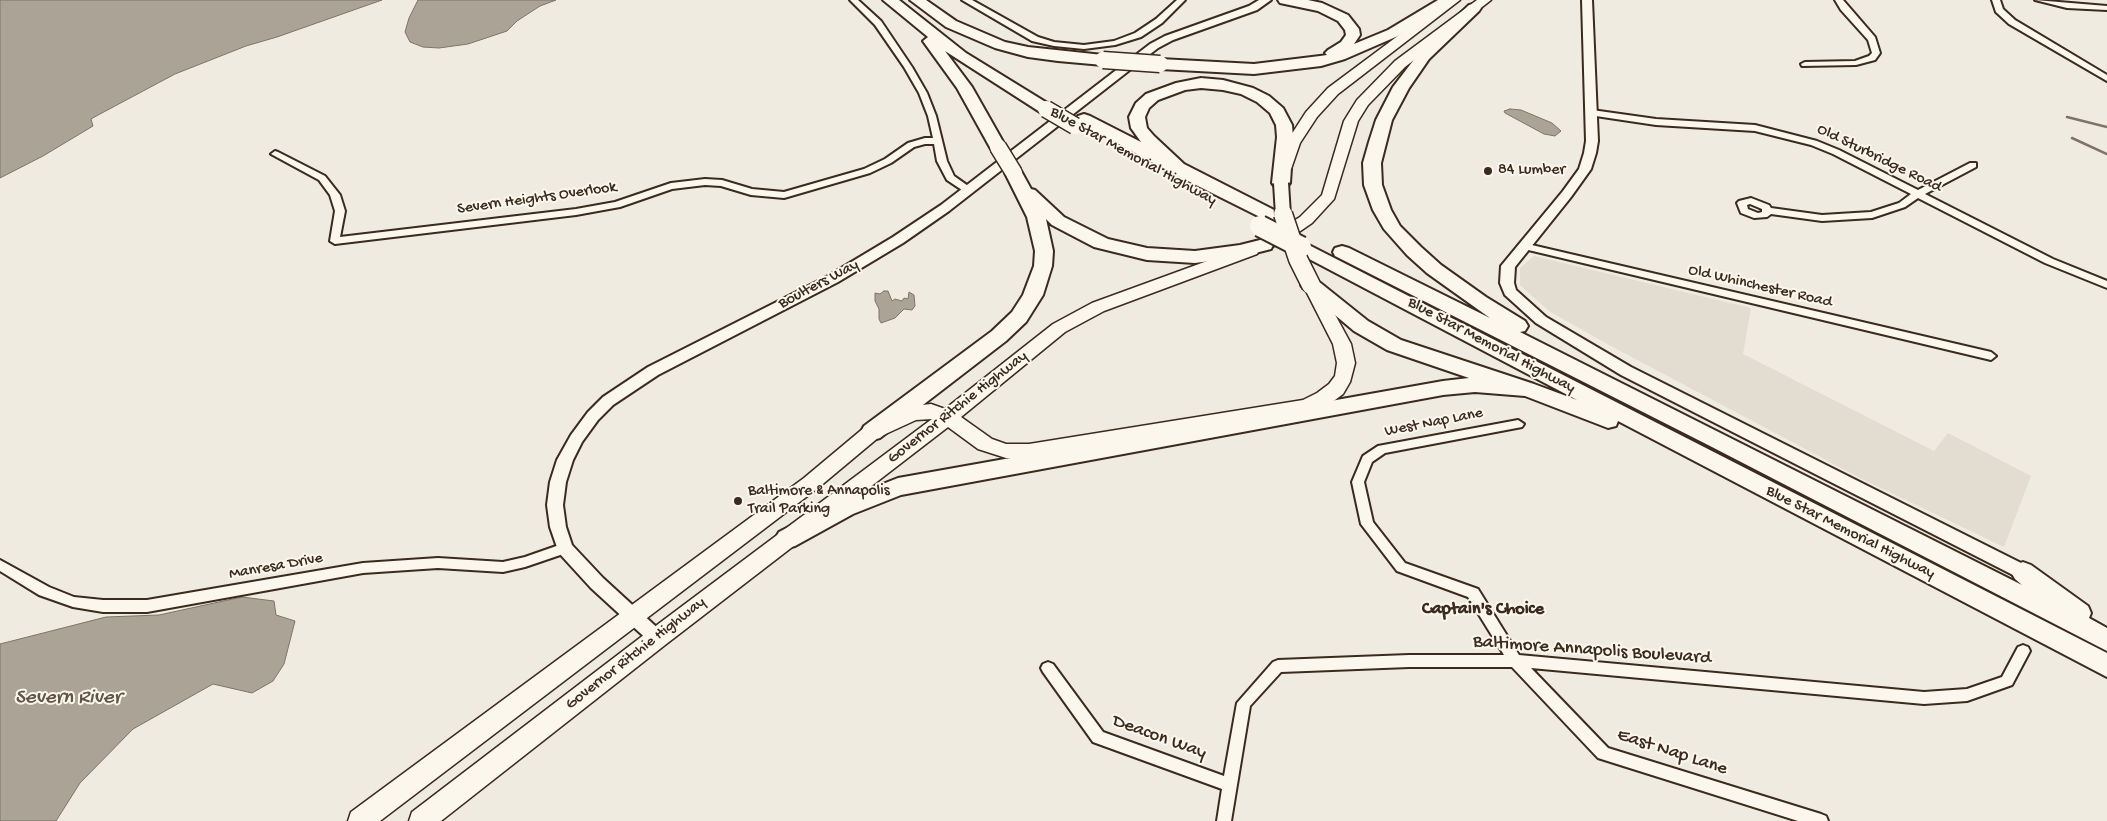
<!DOCTYPE html>
<style>
body{margin:0}
canvas{display:block;background:#f0ebe0}
</style>
<canvas width="2107" height="821"></canvas>
<script>
const context = document.querySelector('canvas').getContext('2d');
context.lineJoin = 'round';
function paint(path, color) { context.fillStyle = color; context.fill(path, 'evenodd'); }
const shape = rows => new Path2D(rows.map(r => 'M' + r).join(''));
function strokePath(path, color, width, dash) { context.strokeStyle = color; context.lineWidth = width; context.lineCap = dash ? 'butt' : 'round'; context.setLineDash(dash || []); context.stroke(path); }
function label(font, color, halo, rows, align = 'center') {
  context.font = font + ' "Gochi Hand",sans-serif'; context.lineWidth = 4; context.setLineDash([]); context.textBaseline = 'middle'; context.strokeStyle = halo; context.fillStyle = color; for (const [text, x, y, turn = 0] of rows) {
    context.save(); context.translate(x, y); context.rotate((+turn || 0) * Math.PI / 180); context.textAlign = isNaN(turn) ? turn : align; if (halo) context.strokeText(text, 0, 0); context.fillText(text, 0, 0); context.restore();
  }
}
paint(shape([
 [1534,256,1751,308,1743,354,1934,451,1948,433,2031,476,2004,547,1862,479,1609,345,1549,311,1520,285,1520,268]
]), '#e2dcd1');
const water = shape([
 [0,0,382,0,277,37,246,46,175,74,100,114,91,119,93,126,43,156,0,178,0,0],
 [418,0,556,0,540,6,517,21,507,31,468,44,439,48,423,47,410,42,405,32,409,18,418,0],
 [1510,109,1521,110,1552,123,1561,131,1555,136,1544,134,1505,113,1504,111,1510,109],
 [884,291,888,291,892,301,895,299,902,301,904,298,908,299,909,292,914,295,915,306,912,310,904,309,895,318,881,323,879,319,879,309,875,301,875,293,880,294,884,291],
 [242,597,274,601,276,615,295,621,284,664,273,681,252,693,213,684,133,729,80,783,56,821,0,821,0,644,106,617,159,615,242,597]
]);
paint(water, '#aca397');
strokePath(water, '#7f7367', 1);
strokePath(shape([
 [2067,117,2107,127],
 [2072,138,2107,154]
]), '#7f7367', 2.5);
const minor = shape([
 [850,0,858,0,881,21,912,67,927,93,936,116,947,161,954,176,971,188,971,192,965,192,947,180,937,161,934,144,925,144,914,147,891,163,870,173,784,198,751,195,721,186,705,185,672,189,620,207,576,215,335,244,330,241,335,211,330,195,319,180,271,154,275,151,278,152,325,176,340,195,345,211,340,237,576,209,615,202,671,183,705,179,722,180,752,189,784,192,864,169,885,159,908,143,925,138,933,138,928,116,919,93,904,67,875,25,850,0],
 [962,0,972,0,1038,37,1054,42,1084,45,1114,41,1135,33,1156,19,1177,0,1185,0,1162,23,1141,37,1115,45,1084,49,1054,46,1032,41,962,0],
 [1835,0,1843,0,1875,37,1880,53,1875,60,1856,65,1802,66,1801,64,1805,62,1855,61,1869,56,1872,53,1868,40,1841,10,1835,0],
 [1992,0,2000,0,2003,9,2015,20,2107,75,2107,81,2009,24,1996,12,1992,0],
 [2035,0,2107,6,2107,10,2067,8,2035,0],
 [1592,110,1656,119,1755,125,1817,141,1839,150,1918,190,1970,163,1976,163,1976,167,1925,194,2053,259,2107,281,2107,288,2045,263,1918,198,1905,207,1872,218,1822,221,1771,214,1767,217,1754,218,1741,213,1737,203,1739,201,1751,198,1769,205,1771,208,1822,215,1871,212,1899,203,1911,194,1833,154,1811,145,1755,131,1656,125,1589,115,1588,113,1592,110],
 [1750,204,1762,209,1762,212,1758,213,1748,209,1747,205,1750,204],
 [1523,243,1991,352,1996,356,1991,360,1520,248,1518,246,1520,244,1523,243],
 [1518,420,1524,424,1522,427,1385,453,1372,462,1364,482,1373,522,1405,563,1478,589,1519,655,1924,692,1967,689,2002,677,2018,647,2023,645,2028,647,2030,651,2012,685,1967,701,1924,704,1531,668,1608,748,1821,814,1826,816,1828,821,1798,821,1598,758,1512,667,1409,667,1281,672,1250,706,1231,821,1217,821,1222,789,1093,742,1043,672,1041,668,1043,664,1048,662,1053,664,1103,732,1224,776,1237,703,1273,662,1278,660,1409,655,1504,655,1468,597,1397,571,1361,524,1352,482,1363,456,1378,446,1518,420],
 [565,543,569,544,571,548,569,552,525,567,503,572,438,568,363,573,147,612,103,612,73,607,39,595,0,571,0,560,49,587,74,597,103,600,147,600,363,563,438,558,503,562,525,557,565,543]
]);
const tertiary = shape([
 [1259,0,1271,0,1257,10,1173,40,1158,48,949,211,903,243,838,282,658,375,613,405,598,420,582,442,573,460,566,482,563,505,566,527,572,545,603,578,663,633,666,638,663,643,657,646,651,643,591,588,559,553,550,527,547,505,550,482,557,460,571,435,588,412,603,397,648,367,828,276,893,237,941,205,1150,44,1165,36,1249,6,1259,0],
 [1582,0,1592,0,1598,141,1596,153,1591,169,1571,197,1515,267,1514,283,1516,290,1546,317,1631,367,2029,567,2031,572,2029,577,2023,579,2017,577,1621,375,1536,323,1505,295,1500,283,1501,266,1563,191,1579,169,1584,153,1586,141,1582,0]
]);
const primary = shape([
 [1251,245,1257,246,1259,250,1257,254,1104,311,1065,332,961,417,992,439,1006,444,1029,444,1303,400,1317,393,1329,384,1335,376,1337,363,1333,344,1303,285,1305,281,1311,279,1317,281,1319,285,1351,344,1355,363,1350,382,1343,394,1331,403,1306,413,1029,458,1006,458,978,449,948,427,665,645,441,821,409,821,412,812,649,631,932,419,916,420,879,437,818,488,380,821,348,821,351,812,804,478,865,427,913,406,931,404,945,409,1053,324,1092,303,1251,245]
]);
const trunk = shape([
 [1446,0,1460,0,1338,94,1317,117,1300,143,1291,169,1281,169,1278,166,1286,143,1306,112,1328,88,1446,0],
 [1477,0,1491,0,1405,67,1368,105,1358,121,1334,199,1312,223,1280,245,1274,246,1268,245,1266,241,1268,237,1300,217,1322,195,1344,121,1357,100,1395,61,1477,0]
]);
const motorway = shape([
 [883,0,899,0,966,53,1052,106,1054,109,1052,112,1046,114,1040,112,945,51,972,87,1006,147,1004,151,998,152,992,151,957,88,923,41,928,37,883,0],
 [910,0,926,0,956,21,1005,42,1028,47,1103,55,1108,57,1111,60,1108,63,1103,65,1058,61,1028,57,995,48,946,27,910,0],
 [1278,0,1308,0,1322,3,1348,15,1359,29,1360,35,1354,44,1388,30,1438,0,1455,0,1398,36,1345,59,1321,66,1254,74,1160,69,1155,67,1152,64,1155,61,1160,59,1254,64,1320,56,1327,55,1325,53,1328,50,1341,42,1346,35,1345,30,1338,21,1318,11,1280,3,1278,0],
 [1474,4,1479,5,1481,8,1479,11,1429,59,1409,88,1392,120,1381,163,1382,185,1391,210,1400,226,1421,247,1441,265,1486,297,1525,321,1528,326,1525,331,1520,332,2022,585,2015,579,2011,572,2015,565,2023,562,2031,565,2088,606,2091,613,2089,618,2107,628,2107,651,1710,446,1335,256,1333,252,1335,248,1342,246,1349,248,1490,318,1427,273,1407,255,1384,229,1373,210,1364,185,1363,163,1369,142,1376,120,1393,87,1419,53,1469,5,1474,4],
 [1201,78,1223,80,1253,88,1269,96,1283,108,1292,125,1293,137,1290,183,1287,187,1281,188,1275,187,1272,183,1277,137,1276,125,1270,113,1257,102,1241,94,1223,90,1201,88,1185,90,1158,100,1149,108,1145,117,1147,128,1154,136,1184,164,1280,213,1283,217,1280,221,1274,223,1268,221,1176,175,1078,122,1076,119,1078,116,1084,114,1090,116,1141,142,1131,128,1129,117,1136,103,1146,94,1176,83,1201,78],
 [1014,168,1020,169,1031,189,1035,190,1064,217,1108,239,1147,248,1195,251,1240,245,1264,239,1271,241,1273,245,1271,249,1240,257,1195,263,1147,260,1094,247,1052,225,1046,219,1053,251,1052,266,1043,295,1026,322,1006,341,880,438,872,440,864,438,861,432,864,426,992,331,1012,312,1023,295,1034,266,1035,251,1027,217,1005,173,1008,169,1014,168],
 [1301,241,2107,653,2107,677,1618,421,1616,426,1608,428,1525,396,1475,392,1443,395,901,495,853,514,795,546,787,548,779,546,775,539,779,532,837,502,898,478,1443,381,1469,378,1387,350,1354,331,1304,289,1301,285,1304,281,1311,279,1318,281,1368,321,1401,340,1534,384,1577,400,1294,251,1292,247,1294,243,1301,241]
]);
strokePath(minor, '#3b2a1e', 4);
strokePath(tertiary, '#3b2a1e', 4);
strokePath(primary, '#3b2a1e', 3);
strokePath(trunk, '#3b2a1e', 3);
strokePath(motorway, '#3b2a1e', 4);
paint(minor, '#fbf7ec');
paint(tertiary, '#fbf7ec');
paint(primary, '#fbf7ec');
paint(trunk, '#fbf7ec');
paint(motorway, '#fbf7ec');
const trunkBridgeFar1 = shape([
 [1281,183,1283,215]
]);
const trunkBridge = shape([
 [1283,214,1298,259,1311,285]
]);
const motorwayBridgeFar1 = shape([
 [1103,60,1160,64],
 [1046,109,1075,126],
 [998,147,1014,173]
]);
const motorwayBridge = shape([
 [1260,226,1301,247]
]);
strokePath(trunkBridgeFar1, '#3b2a1e', 18, []);
strokePath(trunkBridge, '#3b2a1e', 21, []);
strokePath(motorwayBridgeFar1, '#3b2a1e', 19, []);
strokePath(motorwayBridge, '#3b2a1e', 24, []);
strokePath(trunkBridgeFar1, '#fbf7ec', 14);
strokePath(trunkBridge, '#fbf7ec', 18);
strokePath(motorwayBridgeFar1, '#fbf7ec', 16);
strokePath(motorwayBridge, '#fbf7ec', 20);
for (const [x, y, r, color] of [
 [1488,171,5,"#3b2a1e"],
 [738,501,5,"#3b2a1e"]
]) { const dot = new Path2D(); dot.arc(x, y, r, 0, 2 * Math.PI); context.fillStyle = color; context.fill(dot); strokePath(dot, '#fbf7ec', 2); }
label('16px', '#3b2a1e', '#fbf7ec', [
 ["Blue Star Memorial Highway",1133,157,29],
 ["Old Sturbridge Road",1879,159,26],
 ["Severn Heights Overlook",537,199,-8],
 ["Boulters Way",819,285,-28],
 ["Old Whinchester Road",1760,287,13],
 ["Blue Star Memorial Highway",1491,346,28],
 ["Governor Ritchie Highway",958,408,-38],
 ["West Nap Lane",1434,423,-11],
 ["Blue Star Memorial Highway",1850,533,27],
 ["Manresa Drive",276,567,-10],
 ["Governor Ritchie Highway",636,654,-38]
]);
label('16px', '#3b2a1e', '#fbf7ec', [
 ["84 Lumber",1498,171],
 ["Baltimore & Annapolis",748,492],
 ["Trail Parking",748,510]
], 'left');
label('bold 18px', '#3b2a1e', '#fbf7ec', [
 ["Captain's Choice",1483,610]
]);
label('19px', '#3b2a1e', '#fbf7ec', [
 ["Baltimore Annapolis Boulevard",1592,651,4],
 ["Deacon Way",1159,738,20],
 ["East Nap Lane",1672,753,18]
]);
label('italic 21px', '#635448', '#fbf7ec', [
 ["Severn River",68,699]
]);
</script>
